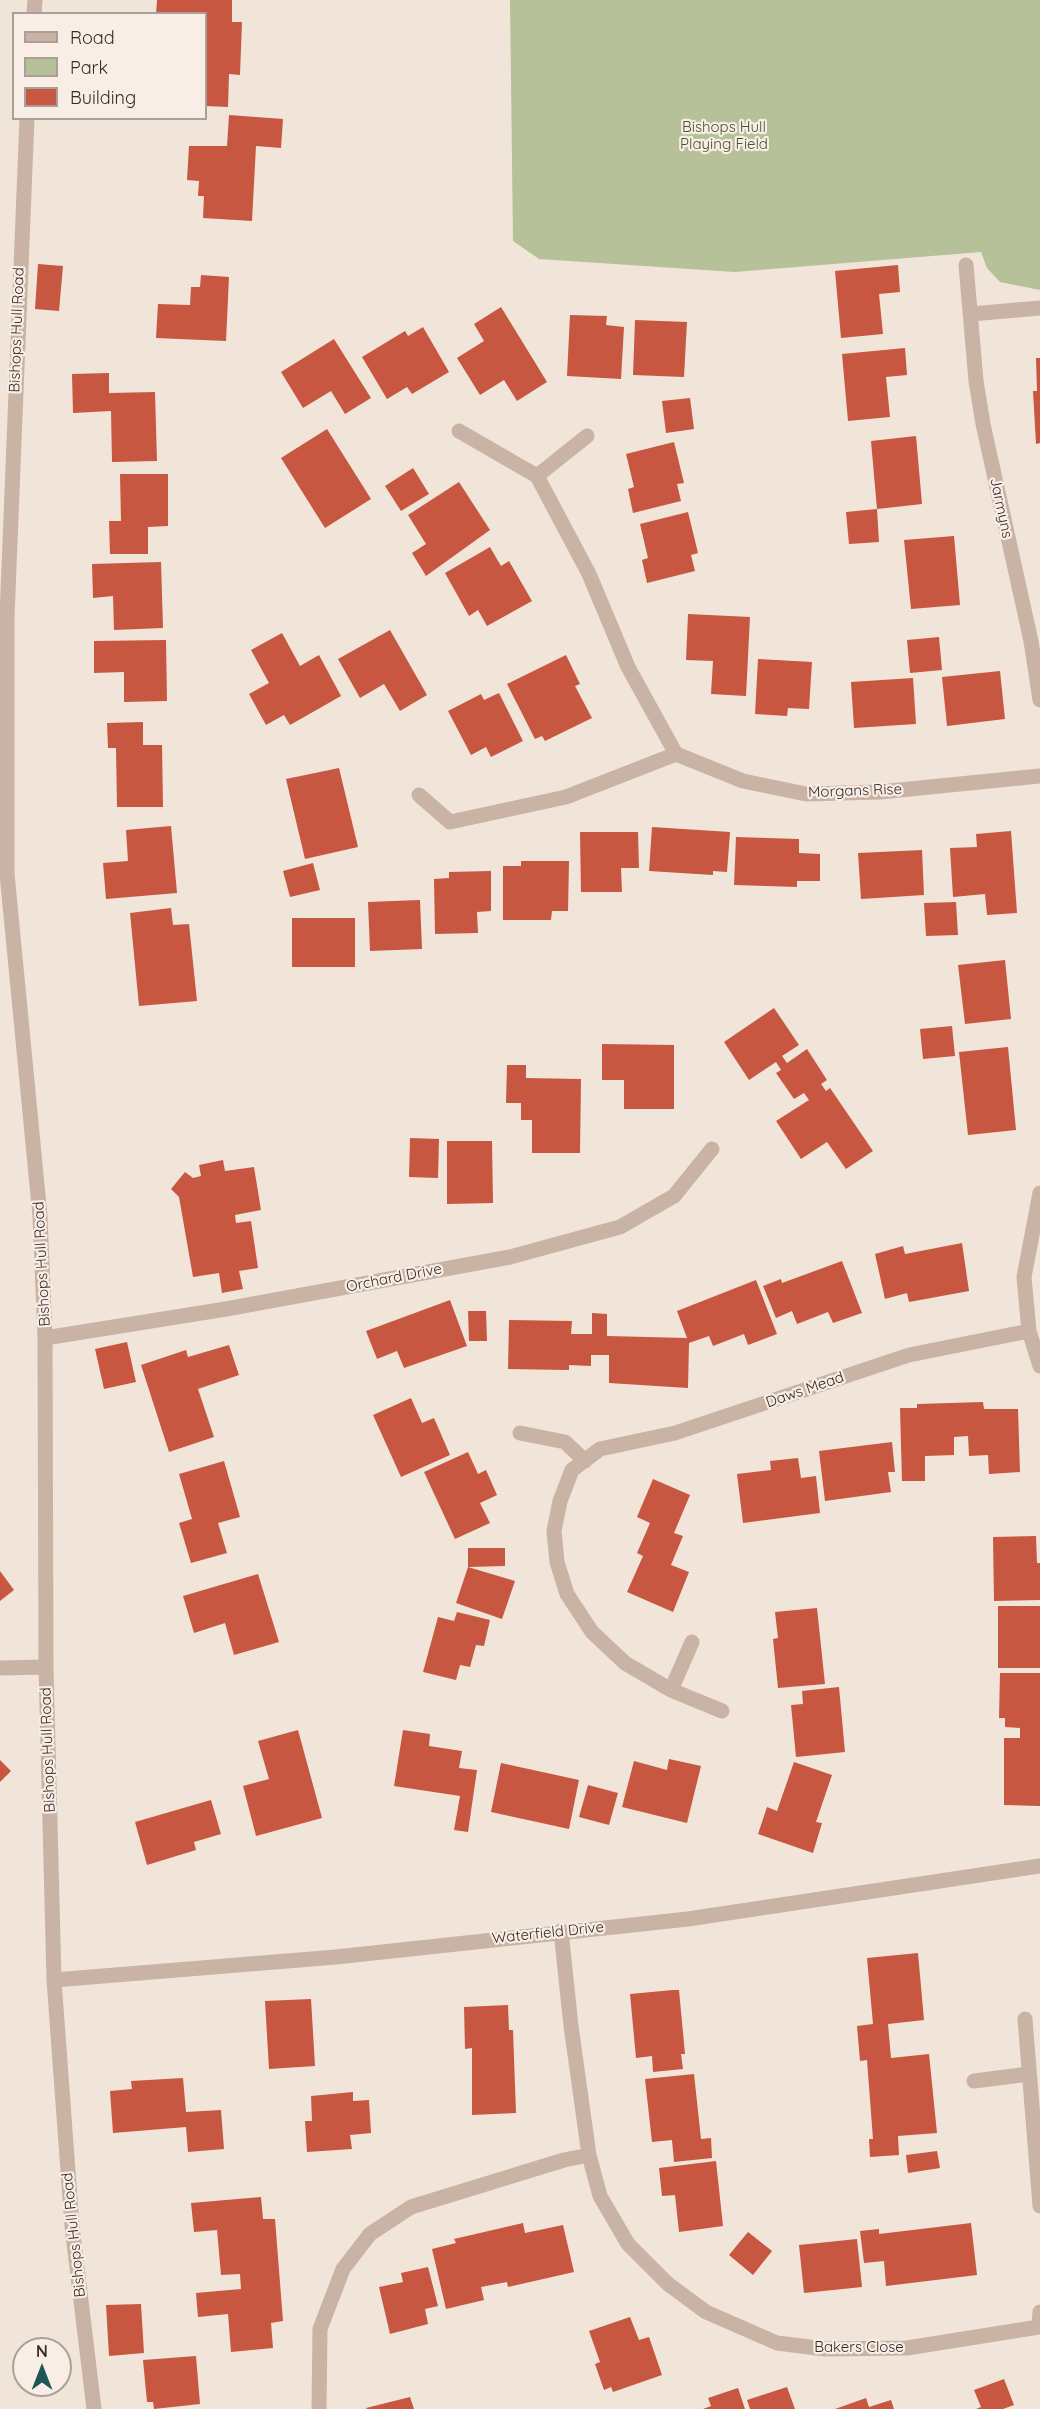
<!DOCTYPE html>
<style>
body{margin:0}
#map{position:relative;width:1040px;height:2409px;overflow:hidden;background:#f1e4d9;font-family:Quicksand,sans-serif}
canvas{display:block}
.legend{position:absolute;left:12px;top:12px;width:195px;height:108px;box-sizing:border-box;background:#f9eee5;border:2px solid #aba099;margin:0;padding:8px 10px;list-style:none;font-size:18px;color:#352a26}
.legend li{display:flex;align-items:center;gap:12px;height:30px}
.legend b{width:30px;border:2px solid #aba099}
.north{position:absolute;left:12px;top:2337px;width:60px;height:60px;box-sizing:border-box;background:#f9eee5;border:2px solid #aba099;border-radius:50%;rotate:0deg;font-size:16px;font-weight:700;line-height:24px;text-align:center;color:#352a26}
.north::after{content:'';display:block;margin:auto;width:21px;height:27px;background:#1c5656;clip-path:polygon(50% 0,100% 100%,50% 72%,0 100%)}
</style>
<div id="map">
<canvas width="1040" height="2409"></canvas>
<ul class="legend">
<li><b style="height:8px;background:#c9b3a5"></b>Road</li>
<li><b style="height:16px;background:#b6c099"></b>Park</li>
<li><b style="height:16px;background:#c75741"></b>Building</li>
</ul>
<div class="north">N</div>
</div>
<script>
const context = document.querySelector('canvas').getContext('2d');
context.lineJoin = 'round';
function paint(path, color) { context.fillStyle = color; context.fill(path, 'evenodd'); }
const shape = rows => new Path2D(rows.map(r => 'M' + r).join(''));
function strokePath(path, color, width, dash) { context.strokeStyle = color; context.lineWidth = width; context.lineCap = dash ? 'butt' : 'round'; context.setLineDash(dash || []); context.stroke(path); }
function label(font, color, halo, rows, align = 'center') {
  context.font = font + ' Quicksand,sans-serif'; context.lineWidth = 4.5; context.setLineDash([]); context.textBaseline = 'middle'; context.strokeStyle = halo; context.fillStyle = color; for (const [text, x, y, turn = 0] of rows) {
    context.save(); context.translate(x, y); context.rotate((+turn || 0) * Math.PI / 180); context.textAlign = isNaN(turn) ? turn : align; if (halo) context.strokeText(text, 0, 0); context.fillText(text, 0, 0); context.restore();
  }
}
paint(shape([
 [510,0,1040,0,1040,290,1000,282,987,268,981,252,735,272,539,259,513,241]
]), '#b6c099');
paint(shape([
 [157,0,232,0,232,22,242,22,240,75,229,74,228,107,206,106,206,14,156,14],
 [229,115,283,119,281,148,256,146,252,221,203,218,204,196,198,196,199,181,187,180,189,146,227,146],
 [38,264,63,266,59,311,35,309],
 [898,265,900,292,879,294,883,334,841,338,835,271],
 [201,275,229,277,226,341,156,338,158,304,190,305,191,287,200,287],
 [501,307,547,382,517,401,504,380,480,395,457,358,484,341,474,324],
 [570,315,607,316,606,325,624,327,621,379,567,376],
 [635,320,687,322,684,377,633,375],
 [423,327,449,372,412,394,407,387,387,399,362,357,405,331,408,336],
 [334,339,371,398,345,414,331,391,303,408,281,372],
 [905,348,907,375,886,377,890,417,848,421,842,354],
 [1036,358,1040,358,1040,443,1036,444,1033,391,1037,391],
 [109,373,109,393,155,392,157,461,112,462,111,411,73,413,72,374],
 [690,398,694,429,666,433,662,401],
 [327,429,371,499,325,528,281,458],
 [916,436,922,504,877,509,871,441],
 [674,442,684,483,677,484,681,501,633,513,628,489,634,487,626,454],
 [413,468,429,494,401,511,385,486],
 [120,474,168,474,168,526,148,527,148,554,110,554,109,521,121,521],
 [459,482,490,530,426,576,412,553,426,544,408,515],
 [877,509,879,542,849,544,846,512],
 [688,512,698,553,691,555,695,571,647,583,642,560,648,558,640,524],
 [954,536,960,605,911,609,904,540],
 [490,547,501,566,509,561,532,601,487,626,478,610,469,616,445,573],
 [161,562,163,628,114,630,113,596,93,598,92,564],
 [688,614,750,617,746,696,711,694,713,661,686,660],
 [390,630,427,695,400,711,384,684,360,698,338,659],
 [282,633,300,666,319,655,341,696,290,725,284,715,266,725,249,694,269,683,251,650],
 [939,637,942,670,910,673,907,640],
 [166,640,167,701,124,702,124,672,94,673,94,641],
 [566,655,580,684,575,686,592,718,545,741,542,736,535,739,507,684],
 [758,659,812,662,809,709,788,708,787,716,755,714],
 [1000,671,1005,719,947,726,942,677],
 [913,678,916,724,854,728,851,682],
 [499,693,523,741,491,757,486,747,471,755,448,711,481,694,484,700],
 [143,722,143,745,162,745,163,807,117,807,116,748,108,748,107,723],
 [339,768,358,847,305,859,286,779],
 [171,826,177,893,106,899,103,863,128,861,126,830],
 [652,827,730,832,727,872,713,871,713,875,649,871],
 [1011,831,1017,913,987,915,985,894,953,897,950,848,977,847,976,834],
 [580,832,638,832,639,868,621,868,622,892,581,892],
 [736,837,799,839,799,853,820,854,820,881,797,881,797,887,734,885],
 [922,850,924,895,861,899,858,853],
 [521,861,569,861,568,911,552,911,551,920,503,920,503,866,521,866],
 [313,863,320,890,290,897,283,871],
 [491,871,491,911,477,912,478,933,435,934,434,879,449,878,449,872],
 [420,900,422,949,370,951,368,902],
 [956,902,958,935,926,936,924,903],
 [171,908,173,925,189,924,197,1001,139,1006,130,913],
 [292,918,355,918,355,967,292,967],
 [1005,960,1011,1019,965,1024,958,965],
 [774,1008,799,1045,782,1056,787,1063,807,1049,827,1080,821,1084,826,1091,830,1088,873,1151,846,1169,827,1142,801,1159,776,1121,809,1100,804,1093,794,1099,776,1073,781,1070,776,1062,749,1080,724,1042],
 [952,1026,955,1056,923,1059,920,1029],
 [602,1044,674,1045,674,1109,624,1109,624,1080,602,1080],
 [1008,1047,1016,1130,968,1135,959,1052],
 [507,1065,526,1065,526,1078,581,1079,580,1153,532,1153,532,1120,521,1120,521,1103,506,1103],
 [410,1138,439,1139,438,1178,409,1177],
 [447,1141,492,1141,493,1203,447,1204],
 [223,1160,225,1171,254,1167,261,1210,235,1215,236,1223,251,1221,258,1268,239,1271,243,1289,222,1293,219,1273,193,1277,179,1197,171,1189,185,1172,193,1178,201,1176,199,1165],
 [962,1243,969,1291,909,1302,907,1293,885,1299,875,1254,903,1246,905,1254],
 [842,1261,862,1313,833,1323,828,1312,797,1324,792,1311,776,1318,763,1286,781,1279,782,1283],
 [756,1280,777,1334,748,1345,744,1334,713,1346,709,1336,689,1343,688,1388,609,1383,609,1355,591,1355,591,1366,569,1365,569,1370,508,1369,509,1320,572,1321,571,1334,592,1334,592,1313,607,1314,607,1336,687,1338,677,1311],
 [450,1300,467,1346,404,1368,397,1351,377,1359,366,1331],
 [468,1311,486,1311,487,1341,469,1341],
 [127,1342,136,1382,104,1389,95,1349],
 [229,1345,239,1375,198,1389,214,1437,169,1452,141,1365,186,1350,188,1357],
 [411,1398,422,1423,434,1418,450,1455,401,1477,373,1415],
 [983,1402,984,1409,1018,1409,1020,1472,989,1474,988,1455,969,1456,968,1436,954,1437,954,1455,925,1456,925,1481,902,1481,900,1408,917,1408,917,1404],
 [892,1442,895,1472,888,1472,891,1492,825,1501,819,1451],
 [468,1452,478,1474,486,1470,497,1495,480,1503,490,1523,455,1539,424,1472],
 [798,1458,801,1478,816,1476,820,1513,743,1523,737,1474,771,1470,770,1461],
 [224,1461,240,1517,218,1523,227,1553,191,1563,179,1523,192,1519,179,1474],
 [653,1479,690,1495,674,1533,683,1536,671,1565,689,1572,673,1612,627,1592,643,1556,637,1553,650,1523,637,1517],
 [1036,1536,1037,1563,1040,1563,1040,1600,994,1601,993,1537],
 [468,1548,505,1548,505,1566,468,1567,515,1581,502,1619,456,1603,468,1567],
 [0,1571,14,1590,0,1601],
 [258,1574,279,1642,234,1655,225,1623,194,1633,183,1596],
 [998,1606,1040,1606,1040,1668,998,1668],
 [817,1608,825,1684,778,1688,773,1639,778,1638,775,1612],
 [457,1612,490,1620,484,1646,476,1645,470,1667,460,1665,456,1680,423,1672,438,1617,454,1621],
 [1000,1673,1040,1673,1040,1806,1004,1805,1004,1738,1020,1738,1020,1728,1005,1727,1005,1718,999,1718],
 [839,1687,845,1752,796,1757,791,1705,803,1704,802,1691],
 [298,1730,322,1818,256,1836,243,1786,269,1779,258,1741],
 [403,1730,430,1734,429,1746,462,1751,459,1768,477,1770,468,1832,454,1830,460,1796,394,1786],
 [669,1759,701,1766,687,1823,622,1807,634,1761,667,1770],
 [0,1760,11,1771,0,1782],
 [794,1762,832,1775,816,1822,822,1823,813,1853,758,1834,767,1807,777,1811],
 [501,1763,579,1780,569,1829,491,1812],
 [588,1785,618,1793,609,1825,579,1817],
 [211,1800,221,1834,194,1842,196,1850,147,1865,135,1822],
 [918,1953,924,2020,888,2024,891,2058,929,2054,937,2133,898,2136,899,2155,870,2157,869,2139,873,2139,867,2060,860,2061,857,2026,873,2024,867,1958],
 [673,1990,679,1990,685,2054,681,2054,683,2069,653,2072,652,2056,636,2058,630,1994],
 [311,1999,315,2066,269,2069,265,2001],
 [508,2005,509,2030,513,2030,516,2113,472,2115,472,2048,465,2049,464,2007],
 [694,2074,701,2139,711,2138,712,2158,674,2162,672,2140,652,2142,645,2079],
 [183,2078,186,2112,221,2110,224,2149,188,2152,186,2127,113,2133,110,2091,132,2089,131,2081],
 [353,2092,353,2101,369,2100,371,2133,350,2135,352,2149,307,2152,305,2121,312,2121,311,2096],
 [937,2151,940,2168,908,2173,906,2155],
 [716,2161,723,2226,679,2232,675,2195,662,2196,659,2168],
 [261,2197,263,2219,275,2219,283,2321,271,2323,273,2348,231,2352,228,2314,198,2317,196,2293,241,2289,240,2274,221,2275,217,2230,194,2232,191,2203],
 [523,2223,525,2233,563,2225,574,2272,508,2287,507,2282,481,2287,484,2300,446,2309,432,2249,456,2243,454,2239],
 [971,2223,977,2275,886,2286,884,2261,864,2263,860,2231,879,2229,879,2234],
 [748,2232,772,2251,753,2275,729,2255],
 [857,2239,862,2287,804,2293,799,2245],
 [428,2267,438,2306,425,2309,428,2324,390,2334,379,2287,403,2282,401,2273],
 [141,2304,144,2353,109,2356,106,2305],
 [630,2317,639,2340,649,2337,662,2375,613,2392,611,2387,604,2390,595,2364,600,2362,589,2331],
 [196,2356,200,2404,154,2409,153,2402,147,2402,143,2360],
 [1004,2379,1014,2405,1003,2409,976,2409,981,2407,974,2390],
 [787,2387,795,2409,750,2409,747,2400],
 [738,2388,745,2409,703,2409,711,2406,708,2398],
 [410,2397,414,2409,367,2409,366,2408],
 [866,2398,869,2407,891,2400,894,2409,835,2409]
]), '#c75741');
strokePath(shape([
 [34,14,35,0],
 [27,118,7,617,7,874,40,1216,45,1338,46,1667,54,1980,72,2226,94,2409],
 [966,265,976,381,983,424,1031,641,1040,700],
 [971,314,1040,308],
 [459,431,537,476,589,574,628,667,676,754,743,781,806,794,880,792,1040,776],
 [537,476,587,436],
 [419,795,450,822,566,797,676,754],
 [1040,1193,1024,1277,1029,1331,1040,1366],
 [45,1338,226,1309,510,1257,620,1227,674,1196,712,1149],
 [520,1433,565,1442,585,1461],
 [0,1668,46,1667],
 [671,1690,692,1642],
 [722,1711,671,1690,625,1663,592,1632,567,1594,557,1562,554,1531,560,1501,572,1470,600,1449,675,1433,909,1355,1029,1331],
 [561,1931,571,2026,589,2155,600,2196,628,2244,668,2284,706,2312,777,2343,825,2349,907,2348,1039,2327,1040,2312],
 [54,1980,336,1957,688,1919,1040,1866],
 [1025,2019,1040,2206],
 [974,2081,1029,2074],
 [319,2409,320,2329,343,2269,370,2234,411,2207,564,2160,589,2155]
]), '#c9b3a5', 15);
label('15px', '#47532a', '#f9eee5', [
 ["Bishops Hull",724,127],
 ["Playing Field",724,144]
]);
label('15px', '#352a26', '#f9eee5', [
 ["Bishops Hull Road",17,330,-88],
 ["Jarmyns",1001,508,78],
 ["Morgans Rise",855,791,-2],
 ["Bishops Hull Road",42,1264,-93],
 ["Orchard Drive",394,1278,-11],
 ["Daws Mead",805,1390,-19],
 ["Bishops Hull Road",48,1750,-92],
 ["Waterfield Drive",548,1933,-6],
 ["Bishops Hull Road",74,2235,-96],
 ["Bakers Close",859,2347]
]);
</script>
